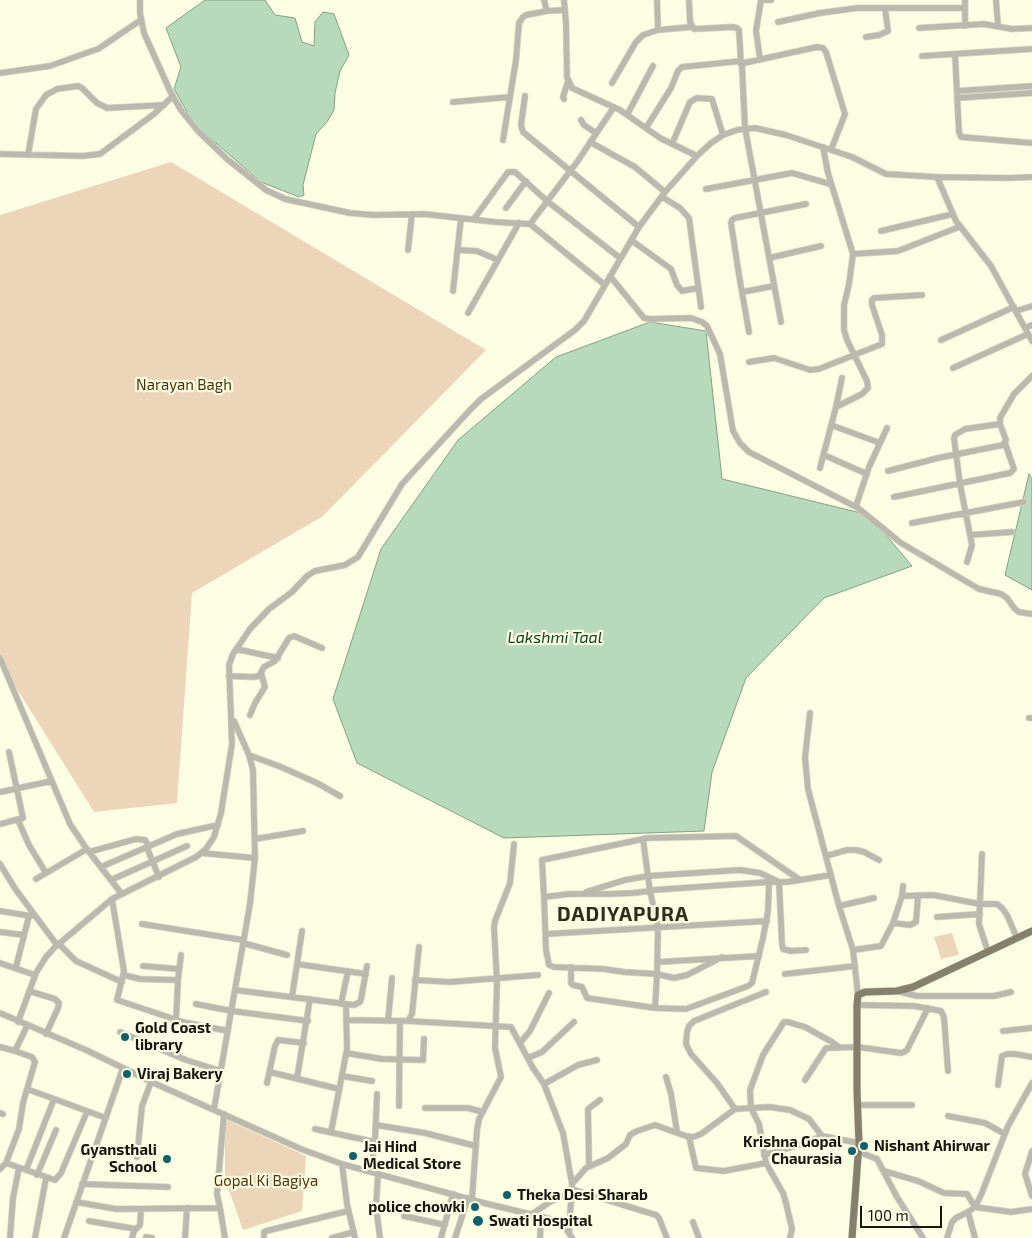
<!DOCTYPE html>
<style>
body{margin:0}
#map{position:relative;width:1032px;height:1238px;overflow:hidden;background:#fcfee4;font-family:"Exo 2",sans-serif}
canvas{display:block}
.scale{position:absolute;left:860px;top:1206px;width:82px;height:22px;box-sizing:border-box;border:2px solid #15160d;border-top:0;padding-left:6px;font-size:15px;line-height:18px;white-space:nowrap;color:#15160d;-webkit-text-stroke:4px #fcfee4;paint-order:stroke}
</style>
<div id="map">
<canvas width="1032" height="1238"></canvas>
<div class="scale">100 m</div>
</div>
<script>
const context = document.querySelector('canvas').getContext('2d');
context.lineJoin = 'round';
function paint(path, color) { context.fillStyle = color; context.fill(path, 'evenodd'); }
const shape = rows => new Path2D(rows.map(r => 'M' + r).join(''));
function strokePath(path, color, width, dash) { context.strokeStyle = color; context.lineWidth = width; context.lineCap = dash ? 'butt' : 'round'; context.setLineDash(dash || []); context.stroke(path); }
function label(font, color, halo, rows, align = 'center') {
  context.font = font + ' "Exo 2",sans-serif'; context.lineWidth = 4.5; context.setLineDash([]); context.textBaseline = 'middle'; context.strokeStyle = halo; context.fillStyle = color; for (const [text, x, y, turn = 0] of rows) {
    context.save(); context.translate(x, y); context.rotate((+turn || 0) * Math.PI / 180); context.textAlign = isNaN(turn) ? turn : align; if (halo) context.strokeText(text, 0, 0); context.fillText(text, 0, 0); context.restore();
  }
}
paint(shape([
 [171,162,486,350,323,516,192,593,177,803,94,812,0,662,0,215],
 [952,933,959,955,941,959,934,937],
 [225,1119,306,1156,302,1211,243,1230,225,1179]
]), '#ecd5b9');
const water = shape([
 [205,0,265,0,275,15,295,18,302,42,314,46,315,22,323,12,334,14,349,55,340,71,335,93,334,110,327,122,316,134,303,185,304,195,299,197,261,182,194,124,174,89,181,67,166,28,205,0],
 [650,322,706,331,722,479,869,515,912,566,824,598,746,678,712,772,704,831,504,838,357,763,333,699,381,549,458,440,556,357,650,322],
 [1029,474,1032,479,1032,590,1005,575,1029,474]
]);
paint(water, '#b7daba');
strokePath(water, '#869f86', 1);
const minor = shape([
 [140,0,140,13,144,33,171,93,181,110,198,131,227,159,266,190,285,199,350,213,373,215,424,214,495,222,530,224,605,285],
 [544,0,547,11,564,10],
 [564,0,566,22,567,77,572,88,620,110,660,138,697,156],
 [657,0,658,30],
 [689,0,690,22,694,29,732,27,737,28,739,30,741,64],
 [766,0,771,0],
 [965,0,965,26],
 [996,0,998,26],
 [778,22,820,13,857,8,965,8],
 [919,28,984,24,1012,29,1032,28],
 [866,37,879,35,888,31,885,8],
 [955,54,959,132,961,137,1032,143],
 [922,56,1032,49],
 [760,59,756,31,761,0],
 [0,73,50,66,89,52,98,49,141,20],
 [612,83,636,42,643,35,658,30,691,27],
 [957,91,1032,86],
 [525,96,521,125,523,132,639,227],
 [957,98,1032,93],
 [564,99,563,97,568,81],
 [453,102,510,97],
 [627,115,653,66],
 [581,120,584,125,596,133],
 [646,128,671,88,678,71,682,67,741,61],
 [503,140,516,60,519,23,523,17,526,15,547,11],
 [590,142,635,167,665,192],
 [672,144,690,102,697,98,712,99,723,135],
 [0,154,83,156,100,154,154,114,173,96],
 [28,155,36,109,46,95,57,89,78,86,82,88,97,103,107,108,164,105],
 [937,177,956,221,991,266,1032,341],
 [706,189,792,173,830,184],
 [662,197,680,208,689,218,701,307],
 [506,208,526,181],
 [474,219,508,172,515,172,547,201,620,258],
 [530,224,577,162,614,107],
 [881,231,953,214],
 [631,240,671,269,677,285,682,291,698,288],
 [408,250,412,214],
 [458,250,477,251,498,260],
 [853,254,898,251,959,227],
 [769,258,821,246],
 [610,276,644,318,650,319,691,318,702,322,707,326,720,354,733,431,740,443,749,452,858,508,901,543,979,589,1001,594,1007,598,1015,609,1019,612,1032,614],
 [453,291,461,218],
 [742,292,774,286],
 [1016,311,1032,306],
 [468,313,519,223],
 [781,322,745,128,742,66,744,63,817,47,823,48,826,52,845,114,831,150],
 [1025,328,1032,325],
 [749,332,739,275,731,223,732,220,735,218,806,204],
 [941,340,1014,307],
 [749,362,774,358,810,370,819,369,882,344,882,335,872,305,872,300,874,298,922,295],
 [953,368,1028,334],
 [836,407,842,378],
 [831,425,880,443],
 [824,455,867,474],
 [820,468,836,407,862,394,868,388,867,381,847,340,844,330,844,305,849,284,853,254,828,173,823,147],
 [888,471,938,458,1003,445,1006,440,1000,424,1000,418,1014,394,1032,376],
 [894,497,1010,473,1014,469,1005,443],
 [856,506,869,467,887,428],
 [912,523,1024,502],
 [970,535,1012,532],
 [967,562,972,545,960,484,954,438,955,435,965,429,1000,424],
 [236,649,278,658],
 [0,658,70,824,86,848,121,893],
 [229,676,253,677,259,676,264,667,275,661,289,638,294,636,322,648],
 [810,713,805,758,808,789,839,906,853,950,858,995],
 [250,715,255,703,265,687,261,673],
 [1029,718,1032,718],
 [249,755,281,767,317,783,340,796],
 [0,792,52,781],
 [18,820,29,845,46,873],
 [0,824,23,818,9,752],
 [255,839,303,831],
 [643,839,650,891,658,927,657,974,624,972,604,969,554,967,549,965,546,950,544,897,569,894,609,894,633,893,650,891,653,890,769,882,787,882,831,875],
 [147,848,159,877],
 [89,852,136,839,145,840,149,847],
 [201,853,255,858],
 [982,854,979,924,988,952],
 [826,856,847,850,856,850,864,852,879,860],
 [0,864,16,890,57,945],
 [101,867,177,834,218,825],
 [36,879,87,849],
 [111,880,187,846],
 [586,892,625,880,648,876,740,870,760,873,779,882,782,944,783,949,791,951,806,950],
 [902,896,933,895,980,904,997,904,1002,908,1007,915,1017,938],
 [544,897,542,860,648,838,736,836,800,880],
 [112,899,124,971,117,1000,183,1022,228,1031],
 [839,906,874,898],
 [0,911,31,916],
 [937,917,980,914],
 [893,923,910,925,916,922,918,896],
 [142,924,243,940],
 [0,932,24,935],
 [546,934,767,921],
 [243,943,287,955],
 [59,944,76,961,122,982],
 [853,950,881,946,893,923,902,896,903,886],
 [658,962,759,956],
 [0,963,35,975],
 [297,964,366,974],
 [143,966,179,969],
 [16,967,29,916],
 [571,967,571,983,573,985,582,987,587,998,655,1008,686,1009,748,986,752,983,763,938,768,911,769,882],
 [785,974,855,966],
 [124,975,140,979,178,980],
 [415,980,450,982,538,975],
 [235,990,354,1005,360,1002,361,999,367,966],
 [29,991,55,999,59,1003,58,1008,46,1034],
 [897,991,917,996,994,996,1011,992],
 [292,997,302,931],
 [196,1004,232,1011,308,1021],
 [341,1004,348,971],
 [857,1005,914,1006,941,1011,944,1017,948,1071],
 [655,1008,657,974,674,978,687,975,722,957],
 [0,1013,86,1050,156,1084,301,1149,342,1164,484,1203,550,1219,565,1227,572,1238],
 [176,1020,178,980,181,955],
 [346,1020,408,1021,412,1014,419,947],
 [388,1021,392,978],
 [408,1021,511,1027,533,1068,544,1084,563,1133,572,1184,569,1232],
 [18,1022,36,973,46,957,54,948,112,899,196,857,206,849,214,837,221,813,232,744,229,665,233,654,250,629,269,609,292,592,307,576,315,571,345,565,358,557,402,484,470,410,481,399,575,330,584,321,639,227,665,192,697,156,711,143,723,135,737,130,755,128,786,135,852,157,886,174,937,177,1009,178,1032,177],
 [1003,1031,1032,1028],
 [120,1032,186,1060,221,1071],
 [520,1043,530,1031,549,993],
 [0,1047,15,1051,27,1026],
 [346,1053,382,1059,423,1060,424,1039],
 [528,1058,542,1052,574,1022],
 [270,1072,339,1089],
 [342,1076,372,1081],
 [666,1077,671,1094,677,1132],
 [297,1078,310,999],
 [805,1080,826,1048,858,1047,901,1053,904,1052,907,1050,928,1008],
 [267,1083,275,1046,278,1040,304,1043],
 [544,1084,578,1065,597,1060],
 [998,1085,1002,1056,1007,1054,1015,1054,1032,1057],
 [27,1089,106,1118],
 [858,1105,912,1105],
 [399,1106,400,1021],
 [425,1108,468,1108,483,1112],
 [214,1109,250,904,255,858,253,770,249,755,234,721],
 [735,1109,717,1083,691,1054,686,1044,687,1032,689,1026,694,1021,766,992],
 [0,1113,3,1114],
 [948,1116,985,1123,1005,1134],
 [376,1125,425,1133,476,1146],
 [315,1129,375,1142],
 [331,1132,347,1049,346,1004],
 [689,1137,696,1168,724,1171,766,1163],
 [1032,1151,1025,1174,1032,1196],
 [859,1152,877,1159,897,1197,923,1238],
 [764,1155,799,1145,822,1136,859,1143],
 [137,1157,142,1106,151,1082],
 [6,1163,55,1180,61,1173,87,1112],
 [342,1164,347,1204,355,1238],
 [589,1165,588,1109,600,1100],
 [0,1169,6,1163,19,1129,23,1103,35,1062,32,1057,15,1051],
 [26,1170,54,1099],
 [884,1171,918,1181,944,1193,967,1194,975,1207,1011,1212,1032,1209],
 [371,1172,375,1142,377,1094],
 [378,1174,376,1207,380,1238],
 [37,1175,56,1130],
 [82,1184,168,1187],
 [572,1184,586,1168,608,1158,626,1144,630,1135,637,1131,655,1125,686,1136,693,1137,701,1134,735,1109,769,1107,790,1110,809,1119,822,1136],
 [571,1189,656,1215,659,1218,667,1238],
 [472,1199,477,1130,479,1119,501,1077,495,1048,497,982,494,927,495,921,510,883,514,844],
 [76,1202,116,1209,220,1208,217,1194,224,1114],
 [220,1208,225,1238],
 [968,1212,975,1238],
 [532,1214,550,1202,571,1192],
 [404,1216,445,1225],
 [89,1221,136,1229],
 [693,1222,699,1238],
 [146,1237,152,1238],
 [10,1238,13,1198,19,1168],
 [35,1238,46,1178],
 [64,1238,123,1068],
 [132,1238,134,1231,140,1225,141,1209],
 [185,1238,187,1208],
 [264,1238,264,1232,266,1231,348,1211],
 [332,1238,354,1232],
 [441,1238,453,1194],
 [455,1238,468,1198],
 [540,1238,541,1217],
 [790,1238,792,1229,786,1203,783,1193,766,1163,759,1124,751,1108,750,1090,763,1055,784,1022,788,1022,805,1027,832,1042,839,1047],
 [947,1238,952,1222,956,1218,968,1212,975,1207,981,1195,1008,1126,1032,1083]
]);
const major = shape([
 [852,1238,859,1143,857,1091,857,1005,858,995,865,992,897,991,913,987,1032,931]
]);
strokePath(minor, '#d7d9c2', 7);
strokePath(major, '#d7d9c2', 8);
strokePath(minor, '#bbb8ad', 5.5);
strokePath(major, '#867f6c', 7);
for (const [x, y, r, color] of [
 [125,1037,5,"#116168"],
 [127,1074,5,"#116168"],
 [864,1146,5,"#116168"],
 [852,1151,5,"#116168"],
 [353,1156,5,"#116168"],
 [167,1159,5,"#116168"],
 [507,1195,5,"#116168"],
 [475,1207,5,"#116168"],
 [478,1221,6,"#116168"]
]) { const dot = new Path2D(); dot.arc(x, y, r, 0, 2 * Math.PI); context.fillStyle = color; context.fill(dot); strokePath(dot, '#fcfee4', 2); }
label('15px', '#503408', '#fcfee4', [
 ["Narayan Bagh",184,385],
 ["Gopal Ki Bagiya",266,1181]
]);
label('bold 15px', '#15160d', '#fcfee4', [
 ["Gold Coast",135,1028],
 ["library",135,1045],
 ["Viraj Bakery",137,1074],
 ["Krishna Gopal",842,1142,"right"],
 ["Chaurasia",842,1159,"right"],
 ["Nishant Ahirwar",874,1146],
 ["Jai Hind",363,1147],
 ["Medical Store",363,1164],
 ["Gyansthali",157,1150,"right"],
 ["School",157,1167,"right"],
 ["Theka Desi Sharab",517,1195],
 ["police chowki",465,1207,"right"],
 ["Swati Hospital",489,1221]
], 'left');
label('italic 16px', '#10451d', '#fcfee4', [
 ["Lakshmi Taal",555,638]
]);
context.letterSpacing = '1px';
label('bold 20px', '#2d2e19', '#fcfee4', [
 ["DADIYAPURA",623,914]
]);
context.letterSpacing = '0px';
</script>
